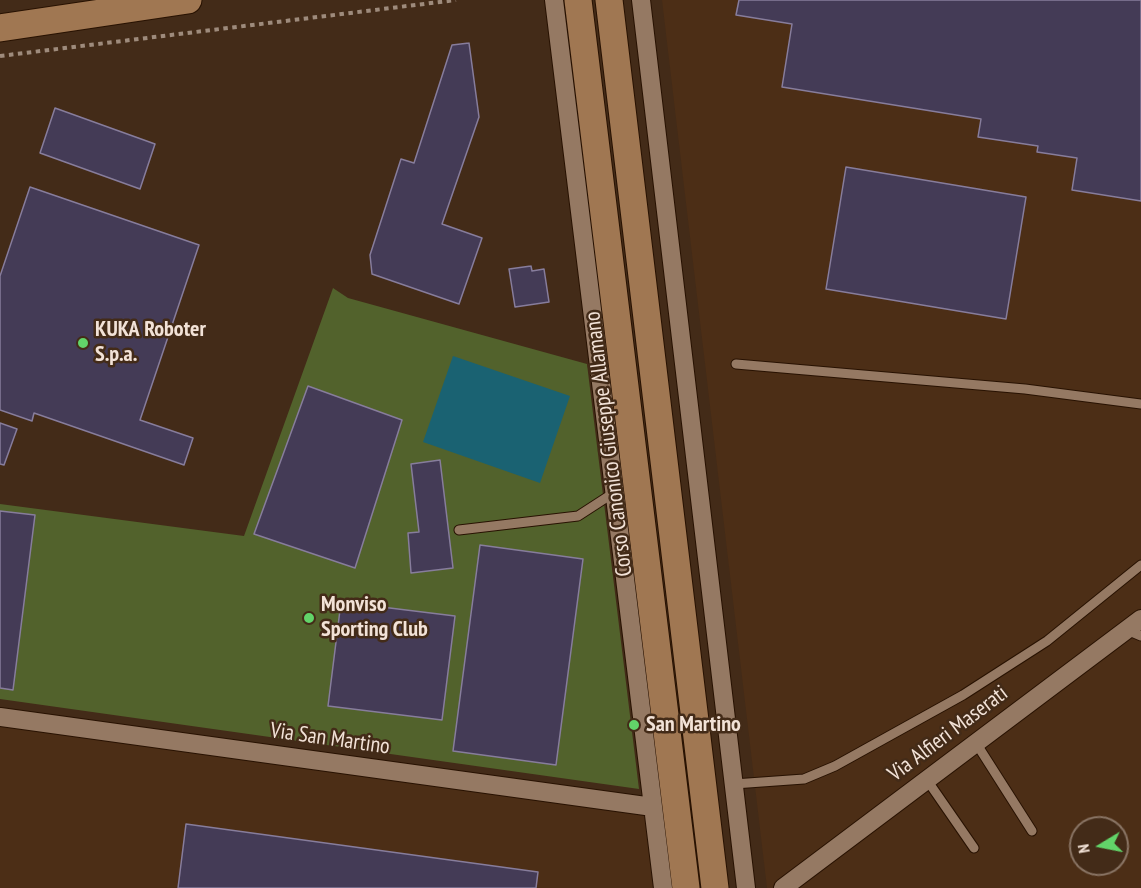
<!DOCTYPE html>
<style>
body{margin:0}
#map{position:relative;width:1141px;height:888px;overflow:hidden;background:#432b18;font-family:"PT Sans Narrow",sans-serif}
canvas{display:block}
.north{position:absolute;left:1069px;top:816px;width:60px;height:60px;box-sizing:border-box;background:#432b18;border:2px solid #897464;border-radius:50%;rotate:260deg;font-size:16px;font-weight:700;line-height:24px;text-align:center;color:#f2e2d7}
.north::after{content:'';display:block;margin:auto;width:21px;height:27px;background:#62d469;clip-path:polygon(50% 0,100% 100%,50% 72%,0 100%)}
</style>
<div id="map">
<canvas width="1141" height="888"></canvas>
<div class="north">N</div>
</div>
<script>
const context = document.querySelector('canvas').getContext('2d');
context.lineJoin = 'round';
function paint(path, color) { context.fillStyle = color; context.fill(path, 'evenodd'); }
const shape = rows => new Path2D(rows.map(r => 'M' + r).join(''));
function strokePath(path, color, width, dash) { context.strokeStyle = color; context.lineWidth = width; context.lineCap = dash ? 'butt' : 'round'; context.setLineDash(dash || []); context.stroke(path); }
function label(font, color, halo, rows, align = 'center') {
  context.font = font + ' "PT Sans Narrow",sans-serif'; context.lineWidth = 5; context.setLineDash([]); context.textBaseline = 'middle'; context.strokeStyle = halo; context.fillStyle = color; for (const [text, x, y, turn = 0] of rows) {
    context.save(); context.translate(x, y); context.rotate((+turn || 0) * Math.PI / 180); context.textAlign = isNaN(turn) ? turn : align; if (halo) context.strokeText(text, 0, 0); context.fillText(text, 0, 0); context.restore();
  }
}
paint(shape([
 [662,0,1141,0,1141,888,767,888],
 [1081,828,1117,828,1117,864,1081,864],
 [0,717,653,807,663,888,0,888]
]), '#4c2e16');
paint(shape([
 [333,288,348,298,587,364,639,789,0,699,0,504,244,536]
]), '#52622c');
paint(shape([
 [453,356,570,396,540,483,423,442]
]), '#1a6272');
const building = shape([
 [739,0,1141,0,1141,201,1072,190,1077,158,1037,152,1038,146,978,137,981,119,782,87,792,24,736,15,739,0],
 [469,43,479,117,442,224,482,238,459,304,372,274,370,255,401,159,414,163,452,45,469,43],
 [55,108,155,144,140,189,40,153,55,108],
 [846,167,1026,197,1006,319,826,289,846,167],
 [30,187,199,245,140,420,193,438,184,465,34,413,32,421,0,410,0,276,30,187],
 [531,266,532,271,544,269,549,302,515,307,509,269,531,266],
 [308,386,402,420,355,568,254,534,308,386],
 [0,423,17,429,4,465,0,464,0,423],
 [440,460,453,568,411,573,408,533,419,532,411,464,440,460],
 [0,511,35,515,13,690,0,688,0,511],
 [480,545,583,559,556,765,453,751,480,545],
 [341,602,455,616,442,720,328,706,341,602],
 [186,824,538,872,536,888,178,888,186,824]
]);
paint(building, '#443b56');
strokePath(building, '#877d9c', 1.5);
const lane = shape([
 [736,364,1025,389,1141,404],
 [459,530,578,516,615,492],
 [1127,630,1141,636],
 [976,743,1032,831],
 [927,780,974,848],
 [734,784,804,779,835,766,963,695,1047,641,1141,565]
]);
const street = shape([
 [554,0,663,888],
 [641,0,746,888],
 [0,717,653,807],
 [783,888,1141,619]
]);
const secondary = shape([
 [578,0,686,888],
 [609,0,715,888],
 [0,28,188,0]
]);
strokePath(lane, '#281202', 11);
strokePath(street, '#281202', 20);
strokePath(secondary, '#281202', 29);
strokePath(shape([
 [0,56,456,0]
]), '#9e8b7c', 4, [4.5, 4.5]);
strokePath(lane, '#957963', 9);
strokePath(street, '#957963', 18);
strokePath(secondary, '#a07752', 27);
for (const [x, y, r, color] of [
 [83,343,6,"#62d469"],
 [309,618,6,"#62d469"],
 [634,725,6,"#62d469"]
]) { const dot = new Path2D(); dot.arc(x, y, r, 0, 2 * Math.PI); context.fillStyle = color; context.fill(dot); strokePath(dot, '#432b18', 2); }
label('bold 22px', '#f2e2d7', '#432b18', [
 ["KUKA Roboter",95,330],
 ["S.p.a.",95,355],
 ["Monviso",321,605],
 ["Sporting Club",321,630],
 ["San Martino",646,725]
], 'left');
label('22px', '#f2e2d7', '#432b18', [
 ["Corso Canonico Giuseppe Allamano",609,444,-97],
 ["Via Alfieri Maserati",948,734,-37],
 ["Via San Martino",330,739,8]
]);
</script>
